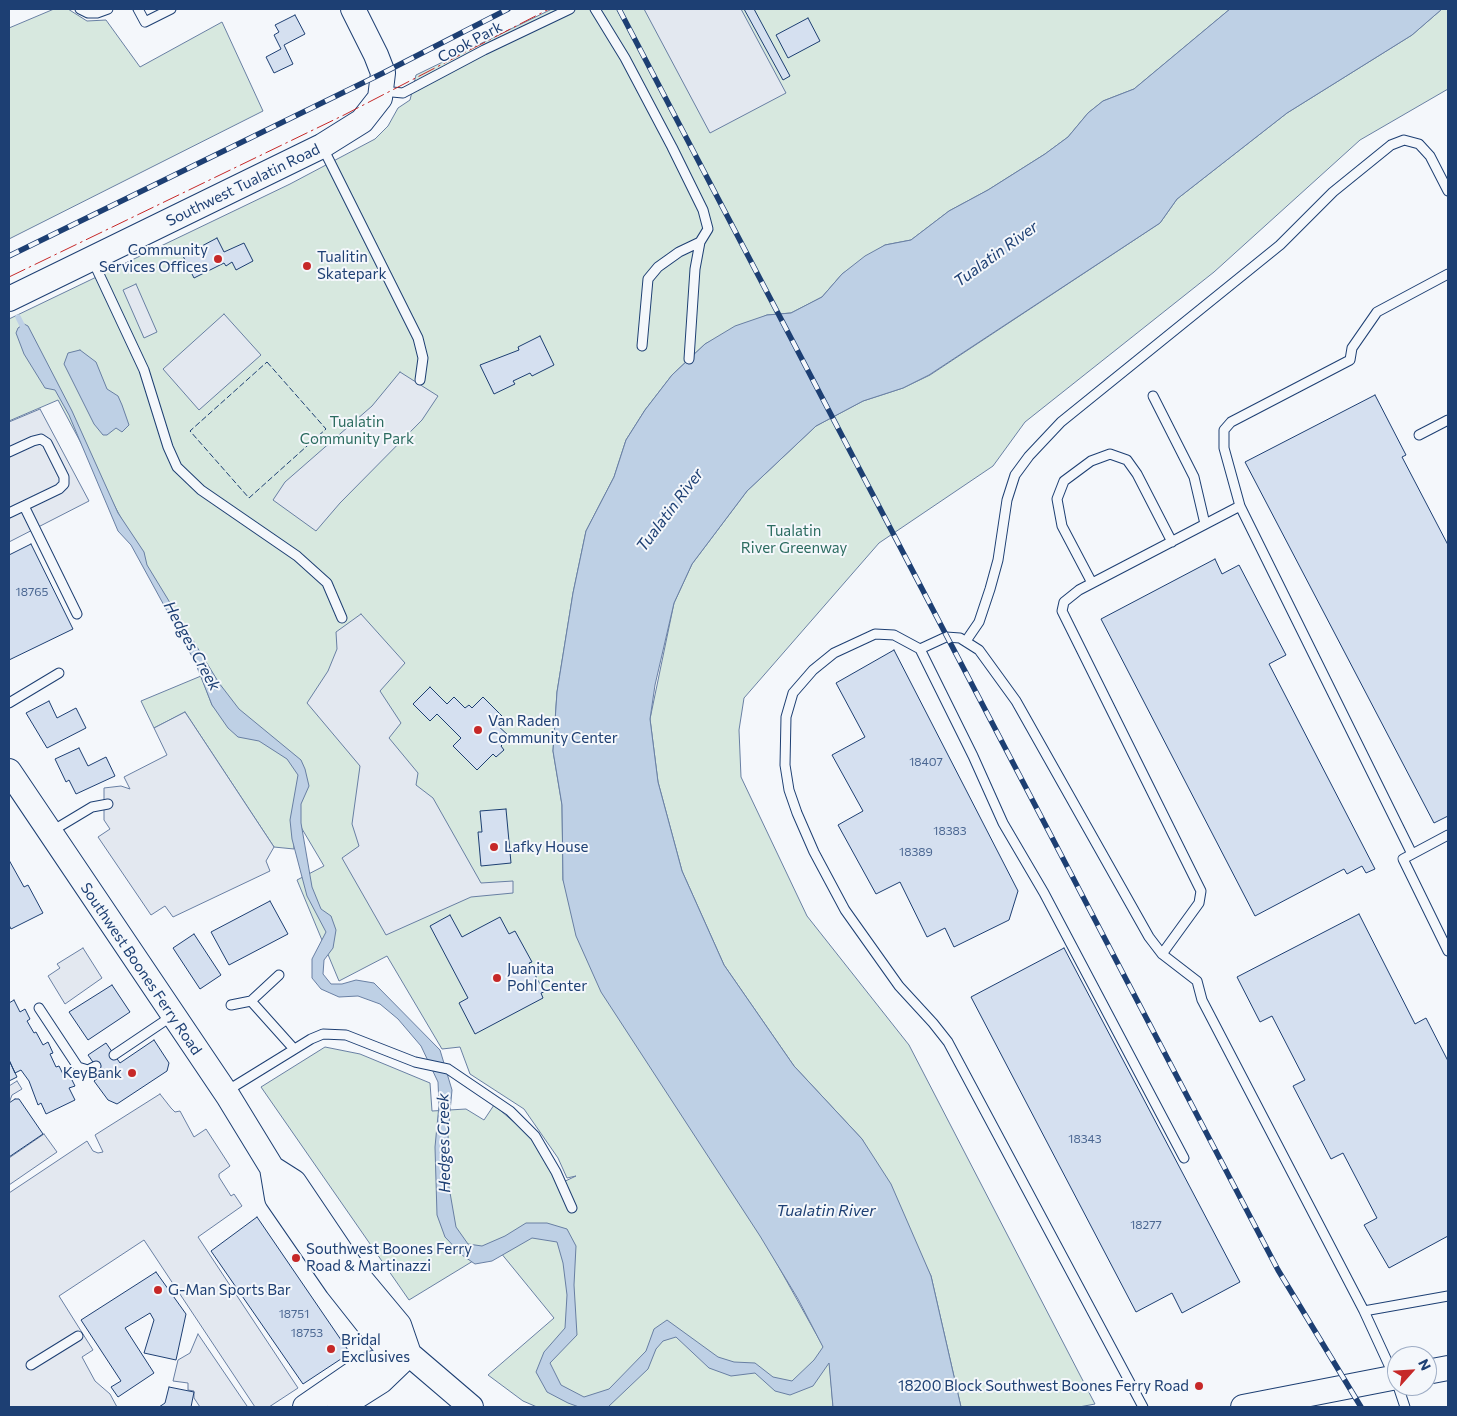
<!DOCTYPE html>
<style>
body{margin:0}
#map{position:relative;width:1457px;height:1416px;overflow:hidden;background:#f4f7fb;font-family:Commissioner,sans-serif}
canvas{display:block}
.frame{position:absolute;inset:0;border:10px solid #1d3f73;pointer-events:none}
.north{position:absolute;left:1387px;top:1346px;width:50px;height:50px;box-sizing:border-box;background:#f4f7fb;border:1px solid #9eadc5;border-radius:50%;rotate:64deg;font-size:14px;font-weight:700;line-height:20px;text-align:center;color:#1d3f73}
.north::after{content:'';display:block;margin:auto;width:18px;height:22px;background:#c62828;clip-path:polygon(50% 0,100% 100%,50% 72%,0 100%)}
</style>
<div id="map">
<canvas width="1457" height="1416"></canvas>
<div class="frame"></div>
<div class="north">N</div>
</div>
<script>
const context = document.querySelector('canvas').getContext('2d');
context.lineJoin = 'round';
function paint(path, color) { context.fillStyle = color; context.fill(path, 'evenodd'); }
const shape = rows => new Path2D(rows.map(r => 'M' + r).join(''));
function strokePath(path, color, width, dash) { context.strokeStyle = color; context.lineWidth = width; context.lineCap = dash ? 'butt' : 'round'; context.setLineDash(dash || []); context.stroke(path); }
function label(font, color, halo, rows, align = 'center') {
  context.font = font + ' Commissioner,sans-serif'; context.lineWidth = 4; context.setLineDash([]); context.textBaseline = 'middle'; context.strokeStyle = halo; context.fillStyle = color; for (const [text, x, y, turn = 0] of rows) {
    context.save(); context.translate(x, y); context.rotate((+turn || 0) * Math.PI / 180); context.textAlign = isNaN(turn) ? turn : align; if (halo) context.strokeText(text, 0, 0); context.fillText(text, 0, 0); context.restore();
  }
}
const green = shape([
 [54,9,68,9,87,21,106,20,140,67,222,22,263,111,9,239,9,28,54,9],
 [552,9,1230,9,1134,89,1103,101,1088,113,1068,137,1045,154,988,190,949,211,911,240,885,245,842,274,822,297,791,313,767,315,705,344,672,375,645,410,626,440,614,477,586,531,573,593,557,692,553,751,562,805,563,880,829,1357,833,1407,537,1407,523,1401,488,1375,554,1318,496,1247,409,1300,261,1087,325,1047,360,1054,430,1083,432,1111,466,1109,484,1120,494,1105,529,1135,559,1184,576,1176,567,1178,558,1158,524,1109,470,1074,460,1047,442,1049,387,956,339,981,297,880,324,866,292,812,294,849,274,847,185,712,154,728,141,701,201,676,212,705,238,737,58,400,9,421,9,319,290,184,375,139,388,126,398,108,410,100,416,75,552,9],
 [1442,9,1448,9,1448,89,1360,140,1214,272,1025,422,993,466,879,543,744,698,739,730,741,777,807,916,909,1045,1095,1404,1079,1407,961,1407,931,1276,862,1139,794,1066,724,965,682,871,658,782,650,719,674,603,692,564,747,491,816,426,863,401,903,388,930,375,1160,223,1177,199,1287,113,1412,35,1442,9]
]);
paint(green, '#d7e8df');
strokePath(green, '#687fa3', 1);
const parking = shape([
 [644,9,741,9,786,93,710,133,644,9],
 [136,284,157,332,144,338,123,290,136,284],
 [224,314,261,355,199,410,163,369,224,314],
 [400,372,438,396,422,420,340,503,316,531,273,500,285,482,372,406,400,372],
 [40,409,89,501,9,542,9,422,40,409],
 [361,614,405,663,380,691,401,723,389,738,418,773,416,785,433,798,481,883,513,881,513,893,471,897,386,935,342,858,359,846,352,824,360,766,307,703,328,671,337,649,336,632,361,614],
 [185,712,274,847,266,861,270,871,173,917,165,906,151,915,98,837,110,829,104,820,104,788,121,786,130,789,124,777,167,755,154,728,185,712],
 [83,948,102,978,65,1004,48,976,60,968,57,964,83,948],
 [17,1081,22,1089,12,1095,9,1103,9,1086,17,1081],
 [160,1094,171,1108,175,1112,180,1111,194,1137,206,1129,230,1166,219,1174,219,1177,231,1196,234,1194,242,1206,198,1237,298,1388,269,1407,255,1407,144,1240,59,1296,93,1350,82,1357,95,1381,110,1394,117,1407,9,1407,9,1193,87,1141,93,1151,98,1153,103,1152,95,1135,160,1094],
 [44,1134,57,1152,9,1185,9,1158,44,1134],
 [198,1334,247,1406,247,1407,200,1407,194,1398,194,1391,188,1390,188,1383,173,1381,178,1360,190,1353,198,1334]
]);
paint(parking, '#e3e8f0');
strokePath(parking, '#687fa3', 1);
const water = shape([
 [1230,9,1442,9,1412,35,1287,113,1177,199,1160,223,929,375,903,388,863,401,816,426,747,491,692,564,674,603,655,685,650,719,658,782,682,871,724,965,794,1066,862,1139,891,1184,931,1276,961,1407,833,1407,829,1363,813,1386,790,1395,775,1391,755,1373,731,1376,709,1368,676,1337,663,1341,656,1349,648,1369,608,1407,579,1407,568,1403,547,1392,536,1372,544,1352,565,1328,567,1295,563,1263,557,1242,532,1238,492,1261,475,1264,462,1255,445,1237,437,1215,435,1147,439,1105,438,1082,421,1046,398,1019,380,1004,358,996,339,997,321,989,312,978,312,959,326,932,307,896,292,839,290,820,298,775,287,759,259,741,238,737,228,728,212,705,195,662,131,545,118,531,69,415,55,390,45,388,24,354,16,333,18,328,24,324,28,326,72,411,118,513,144,552,147,565,219,683,239,709,301,760,305,769,309,786,301,804,301,823,312,887,321,909,331,916,336,930,333,948,324,960,323,974,331,984,342,984,356,980,374,983,440,1050,452,1090,448,1133,449,1187,456,1227,468,1244,482,1246,505,1236,526,1223,547,1223,567,1229,576,1246,574,1285,577,1335,550,1363,561,1385,584,1397,609,1389,646,1351,654,1329,667,1320,718,1357,734,1362,755,1363,773,1377,792,1381,814,1360,823,1347,798,1299,760,1236,601,992,576,936,563,880,562,805,553,751,557,692,573,593,586,531,614,477,626,440,645,410,672,375,705,344,735,326,767,315,791,313,822,297,842,274,865,256,885,245,911,240,949,211,988,190,1045,154,1068,137,1088,113,1103,101,1134,89,1230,9],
 [80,350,96,362,107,389,118,396,122,405,129,425,122,432,116,428,107,435,103,435,94,424,64,364,68,353,80,350]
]);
paint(water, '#bed0e5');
strokePath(water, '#687fa3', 1);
strokePath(shape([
 [18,317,25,331]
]), '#bed0e5', 5.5);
const building = shape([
 [744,9,754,9,790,76,783,80,744,9],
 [295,15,305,34,284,45,293,64,274,73,266,57,281,49,274,35,279,32,275,25,295,15],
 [808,18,820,41,788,58,776,35,808,18],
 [217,238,224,252,244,243,253,261,236,270,232,262,226,266,224,263,194,278,183,256,217,238],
 [540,336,554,365,532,376,530,373,513,381,515,384,494,394,480,365,519,350,518,347,540,336],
 [1375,395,1406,455,1402,457,1448,545,1448,816,1434,823,1245,462,1375,395],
 [31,544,73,629,9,660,9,555,31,544],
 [1215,559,1222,574,1239,565,1286,655,1269,664,1375,869,1366,873,1362,866,1347,874,1344,869,1255,916,1101,619,1215,559],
 [894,650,1018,891,1009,920,954,947,945,928,927,937,900,882,876,894,838,825,863,811,832,755,865,737,836,683,894,650],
 [430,687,447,704,454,697,465,708,469,705,472,708,483,697,502,716,495,723,510,737,501,746,504,750,496,757,493,754,477,770,453,746,461,738,437,714,430,721,413,704,430,687],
 [49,701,57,718,76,708,86,728,47,748,26,713,49,701],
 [79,748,88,766,106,757,115,776,76,794,69,780,66,782,55,759,79,748],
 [506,809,511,863,481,866,478,832,482,832,480,811,506,809],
 [9,860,24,887,28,885,43,913,11,929,9,925,9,860],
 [270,901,288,934,229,965,211,932,270,901],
 [1359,914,1415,1024,1426,1018,1448,1061,1448,1236,1389,1268,1364,1225,1377,1218,1343,1153,1331,1159,1293,1086,1305,1080,1272,1016,1260,1022,1237,977,1359,914],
 [450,915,462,937,500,917,509,934,515,931,532,962,529,963,544,992,541,993,543,998,475,1034,459,1003,468,998,430,926,450,915],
 [194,934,221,975,200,989,173,948,194,934],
 [1064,948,1240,1282,1182,1313,1172,1293,1136,1312,971,997,1064,948],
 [112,985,130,1012,88,1040,69,1012,112,985],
 [14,1000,20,1012,25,1009,30,1019,27,1021,34,1033,36,1032,43,1045,48,1042,53,1053,50,1054,56,1067,59,1066,65,1078,70,1076,75,1086,69,1088,75,1100,46,1114,41,1103,38,1105,29,1081,21,1070,15,1073,9,1060,9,1003,14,1000],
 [154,1040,169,1063,167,1071,117,1104,108,1100,94,1081,102,1075,88,1055,106,1043,120,1063,154,1040],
 [9,1060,17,1077,9,1081,9,1060],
 [15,1099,19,1099,43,1134,9,1157,9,1103,15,1099],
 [257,1217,350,1353,303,1384,211,1251,257,1217],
 [156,1272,186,1314,176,1360,144,1353,154,1320,150,1313,125,1328,154,1373,118,1397,111,1387,121,1381,81,1320,156,1272],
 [169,1387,194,1392,191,1407,159,1407,165,1403,169,1387]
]);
paint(building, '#d5e0f0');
strokePath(building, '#1d3f73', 1);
const lane = shape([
 [80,9,88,13,97,13,108,9],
 [138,9,145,22,171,9],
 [595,9,625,58,672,147,703,210,708,229,700,242,679,252,658,267,648,279,642,346],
 [381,91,403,93,484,50,570,9],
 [322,146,418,338,423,358,420,380],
 [92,259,144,370,168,447,177,467,201,490,297,556,327,583,342,618],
 [689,359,695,269,700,242],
 [1153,396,1194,477,1205,524],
 [1419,435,1448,420],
 [9,452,33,441,41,439,47,443,64,477,64,484,59,489,9,513],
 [24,506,77,614],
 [1092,583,1062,526,1057,499,1064,481,1091,461,1110,454,1127,460,1137,474,1172,542],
 [966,641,979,622,990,589,998,560,1007,500,1015,475,1029,456,1061,422,1280,245,1333,192,1391,145,1404,140,1419,144,1430,156,1448,191],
 [920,649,946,637,960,638,979,650,1016,701,1149,937,1162,954,1197,981,1202,1000,1364,1311,1448,1296],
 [9,703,59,673],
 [52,831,92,807,108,804],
 [1448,835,1403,859,1448,951],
 [1412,854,1240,506,1224,448,1224,430,1231,422,1350,360,1352,348,1377,312,1448,274],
 [1162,954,1199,903,1201,891,1062,611,1064,602,1079,590,1240,506],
 [251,1001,279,975],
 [231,1005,251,1001,294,1049],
 [39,1008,78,1067,88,1070,96,1066],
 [114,1055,172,1016],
 [225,1092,311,1039,323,1034,346,1035,415,1062,448,1069,510,1111,535,1136,556,1172,572,1208],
 [1364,1311,1394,1376],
 [31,1365,78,1336],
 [1398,1386,1405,1407],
 [1143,1407,948,1042,933,1023,899,986,845,910,814,852,797,813,789,790,785,765,786,717,793,693,813,670,834,653,875,634,894,635,920,649,973,756,1003,823,1044,893,1184,1158]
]);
const secondary = shape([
 [9,299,322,146,362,121,380,98,383,73,376,55,353,9],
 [9,771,228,1096,272,1168,277,1198,337,1285,382,1342,409,1354,471,1407],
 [272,1168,294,1182,354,1271,399,1325,409,1354],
 [1427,1372,1448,1368],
 [305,1407,366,1365,409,1354],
 [340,1407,381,1381,406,1357],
 [1243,1407,1397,1377]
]);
strokePath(lane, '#1d3f73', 11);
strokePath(secondary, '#1d3f73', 26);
strokePath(lane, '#f4f7fb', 9);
strokePath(secondary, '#f4f7fb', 24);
const rail = shape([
 [619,9,1278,1270,1361,1407],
 [9,256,383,73,508,9]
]);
strokePath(rail, '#1d3f73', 5.5);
strokePath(rail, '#f4f7fb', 4, [11]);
strokePath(shape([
 [267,362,326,429,249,498,190,431,267,362]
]), '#1d3f73', 1, [6, 2.5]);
strokePath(shape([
 [9,277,344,115,549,9]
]), '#c62828', 1, [18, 4, 2.5, 4]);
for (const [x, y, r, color] of [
 [218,259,5,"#c62828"],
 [307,266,5,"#c62828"],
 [478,730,5,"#c62828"],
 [494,847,5,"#c62828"],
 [497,978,5,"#c62828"],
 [132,1073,5,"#c62828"],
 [296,1258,5,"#c62828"],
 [158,1290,5,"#c62828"],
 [331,1349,5,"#c62828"],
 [1199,1386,5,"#c62828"]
]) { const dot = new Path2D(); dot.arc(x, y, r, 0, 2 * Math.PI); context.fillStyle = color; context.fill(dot); strokePath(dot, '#f4f7fb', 2); }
label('12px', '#4b6792', null, [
 ["18765",32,592],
 ["18407",926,762],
 ["18383",950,831],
 ["18389",916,852],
 ["18343",1085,1139],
 ["18277",1146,1225],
 ["18751",294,1314],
 ["18753",307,1333]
]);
label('15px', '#1d3f73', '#f4f7fb', [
 ["Cook Park",470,42,-28],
 ["Southwest Tualatin Road",243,185,-26],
 ["Southwest Boones Ferry Road",141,969,56]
]);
label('15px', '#1d3f73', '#f4f7fb', [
 ["Community",208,250,"right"],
 ["Services Offices",208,267,"right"],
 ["Tualitin",317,257],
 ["Skatepark",317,274],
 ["Van Raden",488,721],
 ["Community Center",488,738],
 ["Lafky House",504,847],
 ["Juanita",507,969],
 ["Pohl Center",507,986],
 ["KeyBank",122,1073,"right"],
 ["Southwest Boones Ferry",306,1249],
 ["Road & Martinazzi",306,1266],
 ["G-Man Sports Bar",168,1290],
 ["Bridal",341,1340],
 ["Exclusives",341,1357],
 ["18200 Block Southwest Boones Ferry Road",1189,1386,"right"]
], 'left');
label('15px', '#2c6c60', '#f4f7fb', [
 ["Tualatin",357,422],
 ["Community Park",357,439],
 ["Tualatin",794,531],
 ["River Greenway",794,548]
]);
label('italic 16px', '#1d3f73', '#f4f7fb', [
 ["Tualatin River",996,254,-36],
 ["Tualatin River",670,510,-53],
 ["Hedges Creek",192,646,61],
 ["Hedges Creek",444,1143,-91],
 ["Tualatin River",826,1211]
]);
</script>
